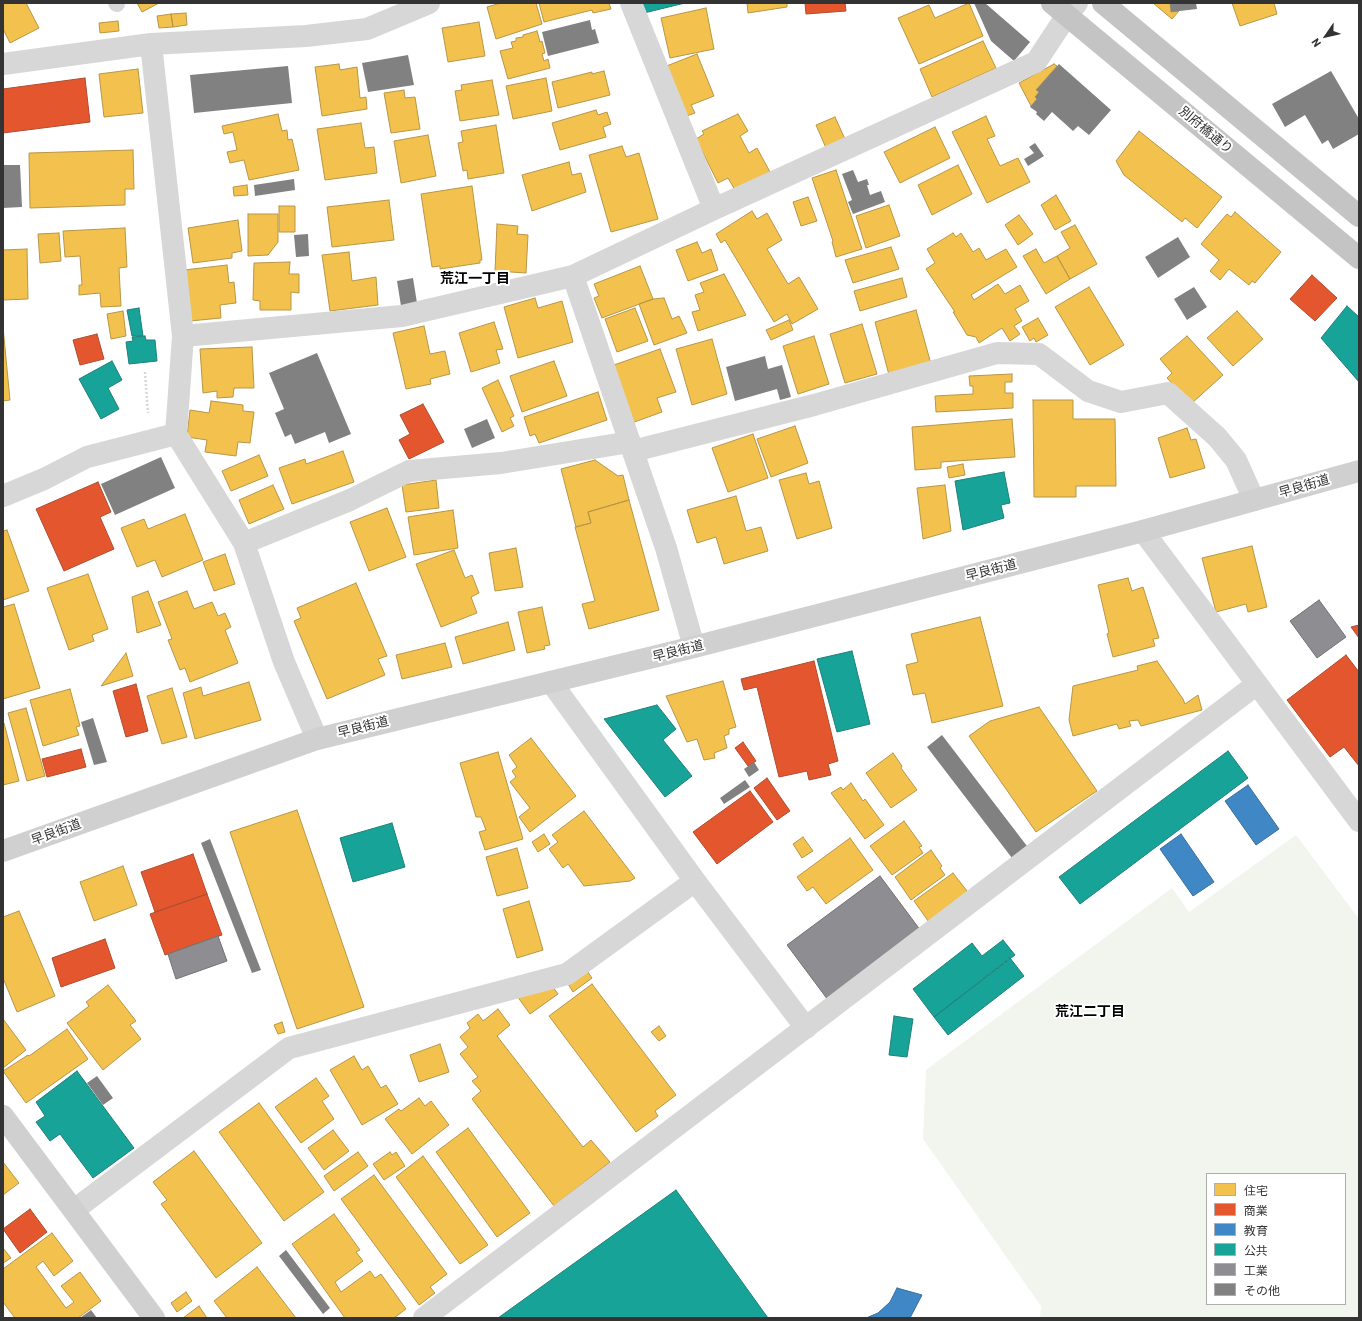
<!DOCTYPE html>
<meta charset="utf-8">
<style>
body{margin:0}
#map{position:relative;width:1362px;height:1321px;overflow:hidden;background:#fff;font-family:Barlow,"Noto Sans JP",sans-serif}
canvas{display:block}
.frame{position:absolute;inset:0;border:4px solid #333;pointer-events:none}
.legend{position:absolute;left:1206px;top:1173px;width:140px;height:132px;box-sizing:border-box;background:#fff;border:1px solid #adadad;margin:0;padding:5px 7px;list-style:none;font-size:12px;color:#333}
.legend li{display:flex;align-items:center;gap:8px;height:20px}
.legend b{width:20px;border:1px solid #adadad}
.north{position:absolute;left:1306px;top:16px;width:40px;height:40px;-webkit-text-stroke:3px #fff;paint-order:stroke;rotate:236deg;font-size:11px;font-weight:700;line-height:16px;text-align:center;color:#333}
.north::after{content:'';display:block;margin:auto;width:14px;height:18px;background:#333;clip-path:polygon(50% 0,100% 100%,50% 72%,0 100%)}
</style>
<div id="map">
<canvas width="1362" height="1321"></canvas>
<div class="frame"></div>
<ul class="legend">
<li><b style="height:11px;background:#f2c14e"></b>住宅</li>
<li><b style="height:11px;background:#e4572e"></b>商業</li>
<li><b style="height:11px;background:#3f88c5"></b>教育</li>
<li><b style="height:11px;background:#17a398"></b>公共</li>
<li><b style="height:11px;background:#8d8d92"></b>工業</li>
<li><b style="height:11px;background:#818181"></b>その他</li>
</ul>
<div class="north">N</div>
</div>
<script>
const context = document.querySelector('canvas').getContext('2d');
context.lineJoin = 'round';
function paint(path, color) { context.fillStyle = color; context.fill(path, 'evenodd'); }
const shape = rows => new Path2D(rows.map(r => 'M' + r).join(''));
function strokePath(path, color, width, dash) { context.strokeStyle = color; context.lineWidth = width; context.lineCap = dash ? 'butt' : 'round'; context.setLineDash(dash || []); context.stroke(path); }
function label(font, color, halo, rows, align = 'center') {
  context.font = font + ' Barlow,"Noto Sans JP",sans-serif'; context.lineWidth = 4; context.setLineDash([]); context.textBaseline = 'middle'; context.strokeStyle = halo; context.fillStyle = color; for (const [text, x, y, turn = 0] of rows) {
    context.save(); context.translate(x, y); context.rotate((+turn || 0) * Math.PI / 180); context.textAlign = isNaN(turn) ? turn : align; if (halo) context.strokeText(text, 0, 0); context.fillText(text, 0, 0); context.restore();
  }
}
paint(shape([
 [1296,835,1359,919,1359,1318,1040,1318,1041,1306,923,1139,926,1070,1172,888,1189,912],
 [1207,1174,1345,1174,1345,1304,1207,1304]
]), '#f1f5ed');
const homes = shape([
 [3,3,26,3,39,28,10,43,3,29,3,3],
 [137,3,159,3,142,12,137,3],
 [501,3,536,3,542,24,496,39,487,7,501,3],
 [539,3,609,3,611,9,593,13,592,10,544,22,539,3],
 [747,3,787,3,787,7,748,13,747,3],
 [969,3,983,36,919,64,898,18,929,5,935,18,969,3],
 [1153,3,1170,3,1171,12,1179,11,1172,19,1153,3],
 [1232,3,1274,3,1277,14,1240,26,1232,3],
 [706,8,714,49,670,58,661,18,706,8],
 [186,13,187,25,173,27,171,14,186,13],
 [171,14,173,27,159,28,157,16,171,14],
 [118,21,119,31,100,33,99,23,118,21],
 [479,22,485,56,448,62,442,28,479,22],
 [537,31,540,42,542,41,545,53,542,54,544,61,548,59,550,68,508,79,500,51,513,48,511,42,516,41,516,38,523,37,523,35,537,31],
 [983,41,996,68,932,97,920,69,983,41],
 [697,54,714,96,691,105,695,113,678,119,659,69,697,54],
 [339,64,340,70,357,67,360,98,366,97,367,109,322,116,315,67,339,64],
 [1054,64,1057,66,1036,90,1039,92,1035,97,1037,99,1031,106,1019,83,1054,64],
 [138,69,143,113,104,117,99,74,138,69],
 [604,71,610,95,558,108,552,82,592,72,592,74,604,71],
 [546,78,552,111,513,119,506,86,546,78],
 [492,80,499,115,460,121,455,91,462,90,461,85,492,80],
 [404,90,405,98,415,97,420,129,391,133,384,93,404,90],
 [596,110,598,115,607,112,611,124,603,127,606,137,560,150,552,123,596,110],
 [278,114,282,131,287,130,288,140,292,139,299,170,249,180,244,160,230,163,227,152,237,150,233,132,224,134,222,126,278,114],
 [738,114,748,131,740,136,749,153,757,148,770,172,735,190,728,178,718,183,696,139,704,134,702,131,738,114],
 [986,116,995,136,987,139,1000,166,1018,158,1030,182,987,203,952,132,986,116],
 [835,117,845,139,826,148,816,125,835,117],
 [361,123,365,148,374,147,377,173,325,180,317,129,361,123],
 [496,125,504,173,468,179,467,170,463,171,458,143,463,142,461,131,496,125],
 [935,127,950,158,900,183,884,152,935,127],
 [1139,131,1222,197,1197,228,1185,218,1182,222,1124,175,1116,161,1139,131],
 [428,135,436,176,401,183,394,141,428,135],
 [622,146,626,157,639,153,658,219,611,232,589,155,622,146],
 [133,150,134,189,125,189,125,205,30,208,29,153,133,150],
 [569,162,572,175,581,173,586,192,532,211,522,175,569,162],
 [958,165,972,194,932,215,918,185,958,165],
 [836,170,862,249,836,257,832,242,833,241,812,178,836,170],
 [247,185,248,195,234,196,233,187,247,185],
 [472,186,482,260,480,260,480,263,440,269,440,266,432,267,421,194,472,186],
 [1056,195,1071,221,1055,230,1041,205,1056,195],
 [808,197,817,221,801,226,793,202,808,197],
 [389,200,394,240,332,247,327,207,389,200],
 [889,205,900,236,866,248,856,216,889,205],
 [279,206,295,206,295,232,279,232,279,206],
 [752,211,757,219,767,213,782,240,767,249,788,284,799,277,818,309,792,324,787,314,774,322,725,240,721,243,716,234,752,211],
 [1235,212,1281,252,1255,283,1252,281,1249,285,1229,269,1220,280,1210,271,1219,260,1201,244,1227,214,1231,217,1235,212],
 [248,214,278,214,278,242,268,255,248,256,248,214],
 [1019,215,1033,234,1018,245,1005,225,1019,215],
 [238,220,242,251,232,253,232,258,193,263,188,228,238,220],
 [497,224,518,226,517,234,528,235,526,273,495,271,497,224],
 [1075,225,1097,264,1070,279,1057,256,1070,248,1061,232,1075,225],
 [125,228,127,267,119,268,121,306,101,307,100,293,79,295,79,285,82,285,80,256,65,257,63,231,125,228],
 [59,233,61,261,40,263,38,234,59,233],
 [953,233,956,237,961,233,973,252,979,248,986,260,1006,249,1017,267,971,295,974,300,998,284,1005,294,1020,285,1029,301,1015,309,1022,321,1014,326,1020,334,1010,341,1002,328,979,343,976,337,967,335,953,312,955,312,926,269,935,263,927,249,953,233],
 [697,242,702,253,711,249,718,270,688,281,676,250,697,242],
 [891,247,899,269,853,283,845,260,891,247],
 [27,249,28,299,3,300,3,250,27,249],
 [1036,249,1044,263,1057,256,1070,279,1046,294,1023,256,1036,249],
 [349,252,352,281,376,277,378,305,330,311,322,255,349,252],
 [290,262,289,274,299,274,299,293,291,292,291,310,260,310,260,301,253,300,254,263,290,262],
 [227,265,229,283,234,282,236,303,220,305,221,318,190,321,184,270,227,265],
 [640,266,653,299,602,318,594,298,599,296,594,284,640,266],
 [724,274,746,315,698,331,692,312,700,310,695,295,704,292,700,283,724,274],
 [902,278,907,297,860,311,854,291,902,278],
 [1089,287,1124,345,1090,365,1055,307,1089,287],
 [535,298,538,308,562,301,573,342,518,358,504,307,535,298],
 [664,298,672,319,679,316,687,333,654,345,639,304,653,299,664,298],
 [635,308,648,341,617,352,605,319,635,308],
 [916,310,931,364,889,375,875,322,916,310],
 [123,311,126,336,111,339,107,314,123,311],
 [1237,311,1263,339,1233,366,1207,338,1237,311],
 [1038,318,1048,335,1036,342,1034,338,1030,341,1022,327,1038,318],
 [789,320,793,330,771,340,766,330,789,320],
 [494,322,503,349,496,350,500,363,471,372,459,333,494,322],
 [862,324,877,374,845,383,830,334,862,324],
 [424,326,430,354,445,351,450,374,430,379,431,384,406,389,393,333,424,326],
 [3,327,10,400,3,401,3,327],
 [814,336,829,384,798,394,783,346,814,336],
 [1187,336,1223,375,1191,404,1167,378,1172,373,1160,359,1187,336],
 [712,339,727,394,692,405,676,349,712,339],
 [252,347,254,388,234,388,233,397,217,398,217,391,203,393,200,349,252,347],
 [660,349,676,392,657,398,662,412,629,424,608,367,660,349],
 [554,361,567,396,522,412,510,376,554,361],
 [1012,374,1012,382,1005,382,1005,393,1013,393,1013,408,936,412,935,396,973,394,973,386,970,386,969,376,1012,374],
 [498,380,514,416,510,418,514,426,502,432,482,388,498,380],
 [598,392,607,420,539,443,535,434,530,436,524,417,598,392],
 [1033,400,1073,400,1073,419,1115,419,1116,486,1076,486,1076,497,1034,497,1033,400],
 [211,401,243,405,243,411,254,412,250,443,238,442,236,456,205,452,207,440,187,437,190,410,209,413,211,401],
 [1012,419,1015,457,941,462,941,468,915,470,912,427,1012,419],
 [795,426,808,463,771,477,757,439,795,426],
 [1187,428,1191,440,1196,439,1205,468,1170,478,1158,438,1187,428],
 [753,434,768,478,728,492,712,448,753,434],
 [343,451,354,482,292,504,279,468,305,459,306,464,343,451],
 [259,455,268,476,231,491,222,471,259,455],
 [595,460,618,476,623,475,629,500,588,512,591,523,576,527,561,469,595,460],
 [963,464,965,475,949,478,947,467,963,464],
 [806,473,809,484,819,481,832,528,797,539,779,480,806,473],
 [436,480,439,508,406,512,402,485,436,480],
 [273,485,284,509,249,524,239,500,273,485],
 [945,485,951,531,923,539,917,488,945,485],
 [736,496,746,531,761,527,768,551,724,564,716,537,697,543,687,510,736,496],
 [629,500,659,610,589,629,582,604,595,601,575,527,591,523,588,512,629,500],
 [387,508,406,557,369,571,350,522,387,508],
 [453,510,458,548,414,555,408,517,453,510],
 [185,514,203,560,162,577,155,560,137,567,121,528,144,519,148,529,185,514],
 [7,530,29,591,3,600,3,531,7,530],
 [1252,546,1267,607,1248,612,1246,604,1216,612,1202,558,1252,546],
 [516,548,523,587,495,591,489,553,516,548],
 [454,550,465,578,472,575,479,593,471,597,477,613,441,627,416,564,454,550],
 [225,554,235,584,214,591,203,562,225,554],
 [88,574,108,629,92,635,94,641,69,650,47,588,88,574],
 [1128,578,1132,591,1143,587,1159,638,1153,639,1155,646,1113,657,1107,634,1109,633,1098,585,1128,578],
 [356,583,387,656,378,659,385,675,327,699,294,621,301,618,297,608,356,583],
 [148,591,161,625,137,633,132,597,148,591],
 [187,591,194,609,212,602,218,616,225,613,231,627,225,630,238,663,190,682,185,668,180,670,168,640,172,639,158,602,187,591],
 [14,604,40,688,3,699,3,607,14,604],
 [542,607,550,645,544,646,545,649,527,653,518,612,542,607],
 [980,617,1003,706,932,723,925,693,913,695,906,665,918,662,911,634,980,617],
 [508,622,515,650,463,664,455,637,508,622],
 [445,643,452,667,402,679,396,655,445,643],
 [126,653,133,676,101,686,126,653],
 [1157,661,1183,699,1185,704,1198,695,1202,710,1141,726,1138,720,1129,721,1131,726,1119,729,1117,724,1073,736,1069,720,1073,686,1138,670,1137,666,1157,661],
 [723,681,736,727,729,729,729,734,724,736,727,748,714,753,715,758,704,760,697,739,687,742,666,696,723,681],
 [249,682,261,720,195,739,183,693,201,687,203,696,249,682],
 [172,688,187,737,162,744,147,696,172,688],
 [70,689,80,726,76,727,79,735,43,746,30,700,70,689],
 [1039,707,1097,791,1036,832,969,736,990,721,1039,707],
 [26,708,45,776,27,781,8,713,26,708],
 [3,723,4,723,19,781,3,785,3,723],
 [531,738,576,796,530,832,519,817,530,808,510,782,516,777,512,771,517,767,509,755,531,738],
 [498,752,523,839,485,850,479,832,486,830,481,817,476,817,460,763,498,752],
 [893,753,902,766,901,768,917,790,891,808,866,773,893,753],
 [851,783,863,801,865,799,884,825,865,839,831,793,841,787,843,790,851,783],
 [297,810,364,1007,297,1029,230,832,297,810],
 [584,811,635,878,630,881,584,886,568,864,563,868,549,849,558,842,552,835,584,811],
 [904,821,922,846,919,847,923,853,892,875,870,846,904,821],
 [544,834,550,844,538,852,532,842,544,834],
 [803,837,813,851,802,858,793,844,803,837],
 [850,838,873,870,826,904,813,887,807,891,797,877,850,838],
 [517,848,528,888,497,896,486,857,517,848],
 [931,850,942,866,940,868,945,875,911,900,895,877,931,850],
 [123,866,137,905,94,921,80,882,123,866],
 [953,873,971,896,931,925,914,901,953,873],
 [529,901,543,950,517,958,503,909,529,901],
 [19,911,55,996,17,1012,3,978,3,917,19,911],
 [587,971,592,978,573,992,568,984,587,971],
 [550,983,558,994,530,1014,517,996,550,983],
 [592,984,676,1095,655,1111,658,1116,636,1132,549,1016,592,984],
 [108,985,136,1021,130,1025,141,1039,103,1070,67,1023,89,1006,86,1002,108,985],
 [498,1009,510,1025,497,1036,583,1147,591,1140,610,1162,554,1206,472,1099,481,1091,472,1081,478,1077,460,1054,468,1047,460,1037,470,1028,467,1023,478,1014,483,1021,498,1009],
 [3,1019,26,1050,3,1068,3,1019],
 [282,1022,285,1032,278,1034,274,1025,282,1022],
 [659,1026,666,1036,659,1041,651,1032,659,1026],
 [67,1029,88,1059,26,1103,3,1071,28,1055,29,1056,67,1029],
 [440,1044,449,1072,419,1082,410,1055,440,1044],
 [354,1056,362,1070,368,1066,381,1088,386,1085,398,1104,362,1125,330,1070,354,1056],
 [316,1078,329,1096,322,1101,334,1119,301,1143,275,1107,316,1078],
 [419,1098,425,1106,431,1101,449,1125,412,1154,385,1119,399,1109,401,1111,419,1098],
 [259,1103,324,1192,284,1221,219,1132,259,1103],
 [468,1128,530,1213,497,1237,436,1152,468,1128],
 [333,1130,349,1151,324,1170,308,1148,333,1130],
 [194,1151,262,1243,216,1278,161,1204,167,1200,153,1182,194,1151],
 [358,1152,368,1166,334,1191,324,1176,358,1152],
 [390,1152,392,1155,396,1152,405,1166,384,1180,373,1164,390,1152],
 [423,1156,488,1245,460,1264,396,1177,423,1156],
 [3,1162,19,1183,3,1195,3,1162],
 [374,1175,447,1274,430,1287,435,1293,419,1305,341,1199,374,1175],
 [334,1214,360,1250,356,1252,363,1261,335,1282,341,1292,370,1271,375,1278,381,1274,406,1309,394,1318,345,1318,292,1244,334,1214],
 [52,1233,73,1261,54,1276,43,1261,36,1267,66,1308,74,1302,61,1286,80,1272,101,1301,78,1318,15,1318,3,1302,3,1269,52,1233],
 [3,1248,11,1258,3,1263,3,1248],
 [257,1267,296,1318,227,1318,214,1301,257,1267],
 [186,1292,192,1301,177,1312,171,1303,186,1292],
 [199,1306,207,1318,183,1318,199,1306]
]);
paint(homes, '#f2c14e');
strokePath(homes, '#b99646', 1);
const shops = shape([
 [805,3,845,3,846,11,806,14,805,3],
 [85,78,90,122,3,133,3,89,85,78],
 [1312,275,1337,298,1315,321,1290,299,1312,275],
 [97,334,104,359,80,365,73,340,97,334],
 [423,404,444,442,409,459,399,440,410,434,400,415,423,404],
 [98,482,111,512,100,517,114,549,64,571,36,509,98,482],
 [1359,625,1359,638,1351,627,1359,625],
 [1346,655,1359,672,1359,766,1344,747,1330,757,1287,700,1346,655],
 [814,661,838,761,828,764,831,775,809,780,807,771,779,777,757,687,744,690,741,679,814,661],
 [136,684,148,731,126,737,113,691,136,684],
 [743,742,756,761,748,766,735,748,743,742],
 [81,749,86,767,47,777,42,759,81,749],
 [767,778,790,811,777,820,754,788,767,778],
 [750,791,773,822,717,864,693,832,750,791],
 [193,854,207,894,155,912,141,872,193,854],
 [207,894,222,935,165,955,150,914,207,894],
 [105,939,115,968,61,987,52,958,105,939],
 [30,1209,47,1232,20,1253,3,1229,30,1209]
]);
paint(shops, '#e4572e');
strokePath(shops, '#af4c30', 1);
const schools = shape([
 [1248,785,1279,829,1256,845,1225,801,1248,785],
 [1181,834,1214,882,1193,896,1160,849,1181,834],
 [897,1288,922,1295,910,1318,866,1318,878,1313,890,1302,897,1288]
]);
paint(schools, '#3f88c5');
strokePath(schools, '#3b6e99', 1);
const public = shape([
 [637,3,685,3,640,14,637,3],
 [1347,306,1359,317,1359,382,1321,338,1347,306],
 [139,308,143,336,132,336,127,310,139,308],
 [145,336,146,340,155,340,157,361,129,364,126,342,133,341,132,337,145,336],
 [112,361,122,380,108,388,119,409,101,419,79,379,112,361],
 [1004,472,1010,503,1001,505,1004,518,963,530,955,481,1004,472],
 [852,651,870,724,837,732,817,659,852,651],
 [657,705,676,729,663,740,692,776,665,797,604,719,657,705],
 [1228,751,1248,778,1080,904,1059,877,1228,751],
 [392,823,405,867,353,882,340,838,392,823],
 [1003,940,1015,955,934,1017,913,989,972,943,982,956,1003,940],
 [1010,958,1024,976,948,1035,934,1017,1010,958],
 [894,1016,913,1019,907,1057,889,1055,894,1016],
 [77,1071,134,1148,93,1178,60,1134,50,1141,36,1122,45,1116,36,1102,77,1071],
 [676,1190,768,1318,498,1318,676,1190]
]);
paint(public, '#17a398');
strokePath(public, '#1f817a', 1);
const industry = shape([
 [1319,600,1346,637,1317,658,1290,621,1319,600],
 [880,876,921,931,828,1000,787,945,880,876],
 [218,936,227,961,176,979,168,954,218,936]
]);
paint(industry, '#8d8d92');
strokePath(industry, '#727276', 1);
paint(shape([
 [974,3,985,3,1030,42,1014,61,991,41],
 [1170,3,1196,3,1197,9,1171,12],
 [590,20,592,30,595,29,599,43,548,56,542,32],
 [408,55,414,85,368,92,362,63],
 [1059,64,1111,110,1089,135,1078,126,1073,131,1052,112,1044,121,1036,114,1037,112,1030,107,1037,99,1035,97,1039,92,1036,90],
 [288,66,292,103,194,113,190,75],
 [1331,71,1359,119,1359,134,1333,149,1328,140,1322,144,1305,115,1285,127,1272,104],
 [1035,143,1044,156,1028,166,1024,159,1034,153,1029,147],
 [3,165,20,165,22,207,3,208],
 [853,170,858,182,867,179,869,185,867,185,870,195,881,191,885,202,853,214,848,202,852,200,842,174],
 [294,179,295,190,255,196,254,185],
 [308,234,309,256,296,257,294,235],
 [1178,237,1190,257,1158,278,1145,257],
 [413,278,417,303,401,306,397,281],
 [1194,287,1207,307,1187,320,1174,299],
 [317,353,351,434,329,443,325,432,295,444,291,434,285,437,275,413,284,409,269,373],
 [765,356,768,369,782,365,791,397,780,400,777,389,735,401,726,367],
 [487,419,495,438,472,448,464,429],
 [161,457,175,488,115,515,101,484],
 [93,718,107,762,94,765,81,722],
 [942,735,1030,850,1015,862,927,747],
 [754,762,759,770,749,777,744,769],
 [745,780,750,787,724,804,720,798],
 [210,839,261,970,252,973,201,843],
 [97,1076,113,1098,103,1105,87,1083],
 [286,1250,330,1308,323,1314,279,1256],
 [91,1310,97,1318,80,1318]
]), '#818181');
strokePath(shape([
 [145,372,148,413]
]), '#d6d6d6', 2.5, [2, 2]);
strokePath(shape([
 [116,3,117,4]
]), '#d7d7d7', 16);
strokePath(shape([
 [631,3,714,209],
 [151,44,183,336,402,316,573,276,714,209,1036,62,1067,15,1077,3],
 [3,64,151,44,306,36,367,29,429,3],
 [573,276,666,548,694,647],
 [183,336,176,434,244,543,284,662,317,739],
 [633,451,814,405,997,353,1039,354,1088,391,1121,402,1168,393,1217,437,1236,460,1254,500],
 [3,496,44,479,87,457,176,434],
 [1143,531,1359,821],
 [244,543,350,500,409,471,501,463,630,442],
 [551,682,695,881,806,1028],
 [74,1210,289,1048,567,974,695,881],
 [424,1318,1257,684]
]), '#d7d7d7', 22);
strokePath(shape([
 [3,851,317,739,694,647,1143,531,1359,471],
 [3,1116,154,1318]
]), '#d0d0d0', 22);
strokePath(shape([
 [1052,3,1359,258],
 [1103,3,1359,216]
]), '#c4c4c4', 22);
label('13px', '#333', '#fff', [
 ["別府橋通り",1206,130,40],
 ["早良街道",1304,486,-16],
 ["早良街道",991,570,-14],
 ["早良街道",678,651,-14],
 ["早良街道",363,727,-14],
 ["早良街道",56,832,-20]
]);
label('bold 14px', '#000', '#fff', [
 ["荒江一丁目",475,278],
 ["荒江二丁目",1090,1011]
]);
</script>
